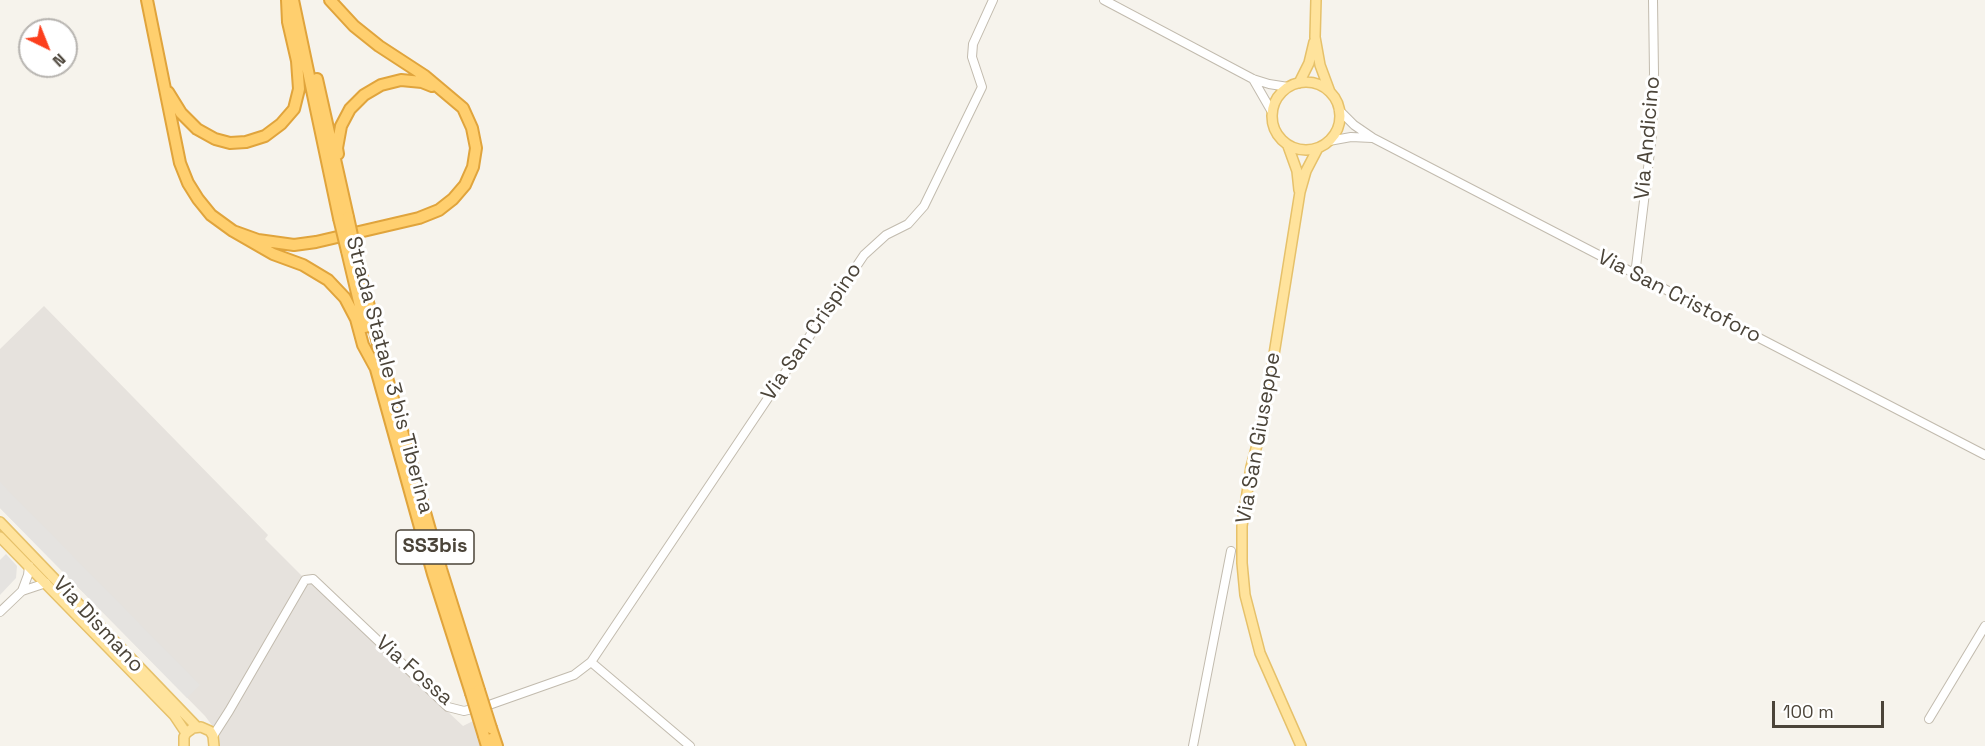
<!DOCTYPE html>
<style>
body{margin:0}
#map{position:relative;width:1985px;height:746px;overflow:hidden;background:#f6f3ec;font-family:"Space Grotesk",sans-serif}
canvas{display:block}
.north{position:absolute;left:18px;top:18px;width:60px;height:60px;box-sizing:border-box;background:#fff;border:2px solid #b7b4b0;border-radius:50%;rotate:137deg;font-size:16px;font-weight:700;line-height:24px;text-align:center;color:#4b4439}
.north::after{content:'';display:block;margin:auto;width:21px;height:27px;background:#fc3f1d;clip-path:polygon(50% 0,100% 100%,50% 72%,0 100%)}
.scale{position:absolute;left:1772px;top:701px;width:112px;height:27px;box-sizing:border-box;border:3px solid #4b4439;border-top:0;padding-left:8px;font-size:18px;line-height:21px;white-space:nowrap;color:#4b4439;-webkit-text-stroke:4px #fff;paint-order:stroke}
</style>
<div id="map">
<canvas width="1985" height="746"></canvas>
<div class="north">N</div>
<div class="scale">100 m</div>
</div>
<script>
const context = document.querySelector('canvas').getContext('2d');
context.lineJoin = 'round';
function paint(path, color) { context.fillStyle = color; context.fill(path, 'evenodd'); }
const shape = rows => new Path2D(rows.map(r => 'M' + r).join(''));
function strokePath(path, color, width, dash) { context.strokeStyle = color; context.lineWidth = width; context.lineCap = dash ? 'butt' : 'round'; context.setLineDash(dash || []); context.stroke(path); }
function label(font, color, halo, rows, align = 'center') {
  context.font = font + ' "Space Grotesk",sans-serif'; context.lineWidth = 6; context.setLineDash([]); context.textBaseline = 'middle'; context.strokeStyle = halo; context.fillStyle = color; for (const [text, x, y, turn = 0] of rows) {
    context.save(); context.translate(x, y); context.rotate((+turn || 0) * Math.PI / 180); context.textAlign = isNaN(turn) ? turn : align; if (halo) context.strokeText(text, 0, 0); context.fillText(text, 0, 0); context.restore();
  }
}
paint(shape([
 [44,306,268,535,265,539,303,577,327,598,463,726,473,721,481,740,481,746,219,746,218,738,214,728,205,716,0,508,0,349]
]), '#e6e2dd');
paint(shape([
 [0,482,200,685,187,698,0,508],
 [6,554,17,566,16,578,0,595,0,560]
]), '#e5e3e0');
const minor = shape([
 [1104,0,1253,79,1269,84,1288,87],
 [1253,79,1272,112],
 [1339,110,1354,125,1373,138,1985,455],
 [1329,141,1351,137,1372,138],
 [1635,275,1652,135,1654,73,1653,0],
 [22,591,28,575,29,566],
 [0,612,22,591,46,583],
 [591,662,864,255,886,235,908,224,924,206,982,87,972,57,973,44,993,0],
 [1929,719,1985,626],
 [213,736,229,711,305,580,313,579,448,707,464,711,489,705,574,675,591,662,690,746],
 [1193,746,1231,551]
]);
const major = shape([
 [1316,0,1315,37,1320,65,1330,92],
 '1272 116a34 34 0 1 1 68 0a34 34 0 1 1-68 0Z',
 [1299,83,1309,63,1314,42],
 [1288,146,1297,171,1299,190],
 [0,522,197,727],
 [0,537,174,715,186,733],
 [184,746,184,737,186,733,193,728,201,727,210,731,213,736,214,746],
 [1301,746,1260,653,1245,595,1242,563,1242,526,1251,467,1263,423,1300,192,1306,171,1318,148]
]);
const highway = shape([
 [147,0,180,163,188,183,198,199,211,215,233,231,273,254,303,265,328,280,345,298,356,319,363,345,375,367],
 [293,0,339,218],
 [317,79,348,217],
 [168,92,181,113,197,129,215,139,230,143,246,142,265,136,281,124,294,109,299,89,297,61,288,22,287,0],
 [338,154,337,148,341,126,350,109,364,95,381,85,401,80,422,82,432,86],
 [233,231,258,240,294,245,316,242,419,218,439,210,453,199,465,185,473,167,476,148,472,128,463,108,425,76,379,46,354,26,330,0],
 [355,249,382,360,441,569,479,690],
 [347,251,365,327],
 [374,362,433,574,471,693],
 [491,728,497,746],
 [484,736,487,746]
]);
strokePath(minor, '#c2bbae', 10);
strokePath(major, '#e6c16a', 12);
strokePath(highway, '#e0a43c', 14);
strokePath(minor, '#fff', 8);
strokePath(major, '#ffe39c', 9);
strokePath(highway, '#ffcf6e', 10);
const highwayBridge = shape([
 [348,217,355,249],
 [339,218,347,251],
 [479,690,491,728],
 [471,693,484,736]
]);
strokePath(highwayBridge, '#e0a43c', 14, []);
strokePath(highwayBridge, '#ffcf6e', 10);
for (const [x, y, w] of [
 [435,547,78]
]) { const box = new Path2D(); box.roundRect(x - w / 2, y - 17, w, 34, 4.5); context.fillStyle = '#fff'; context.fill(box); strokePath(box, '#4b4439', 1.5); }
label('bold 20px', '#4b4439', null, [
 ["SS3bis",435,547]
]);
label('21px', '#4b4439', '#fff', [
 ["Via Andicino",1648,138,-85],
 ["Via San Cristoforo",1679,297,27],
 ["Via San Crispino",812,332,-56],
 ["Strada Statale 3 bis Tiberina",389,375,75],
 ["Via San Giuseppe",1259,438,-80],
 ["Via Dismano",98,625,47],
 ["Via Fossa",414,671,41]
]);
</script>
